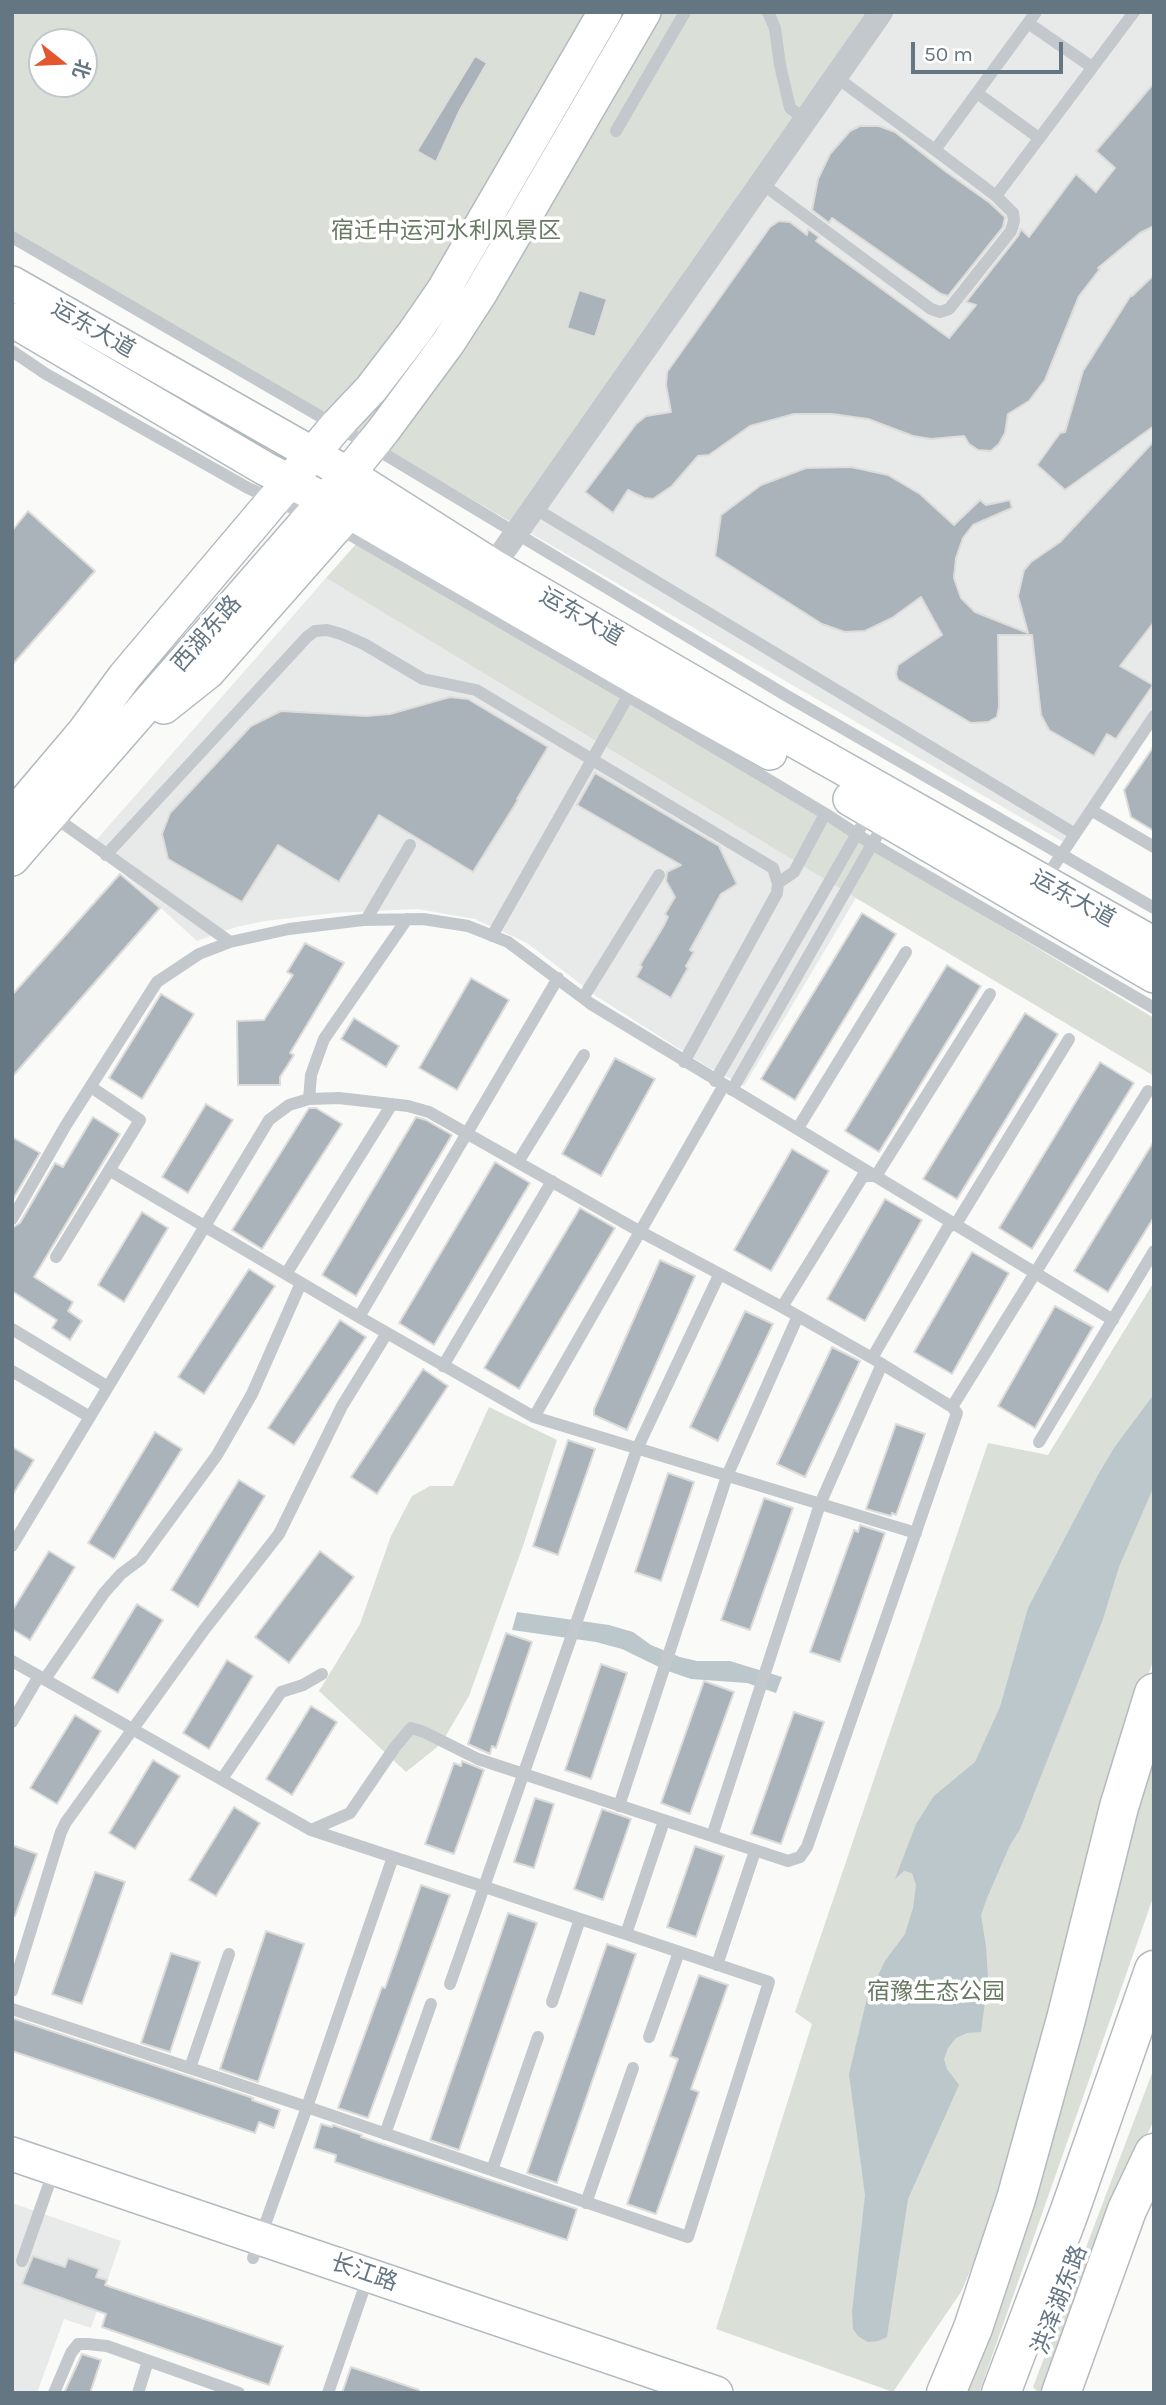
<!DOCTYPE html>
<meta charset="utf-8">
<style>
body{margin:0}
#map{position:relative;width:1166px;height:2405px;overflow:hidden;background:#fafaf8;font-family:Karla,"Noto Sans SC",sans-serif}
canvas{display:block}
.frame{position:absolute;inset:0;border:14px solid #657683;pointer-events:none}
.north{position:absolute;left:28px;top:28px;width:70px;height:70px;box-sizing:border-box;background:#fff;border:2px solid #c1c8cd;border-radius:50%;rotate:108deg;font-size:19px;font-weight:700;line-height:28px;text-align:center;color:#657683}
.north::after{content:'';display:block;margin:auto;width:24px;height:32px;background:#e4572e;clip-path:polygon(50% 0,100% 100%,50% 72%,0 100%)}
.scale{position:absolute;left:911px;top:42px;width:152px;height:32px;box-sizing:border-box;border:4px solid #657683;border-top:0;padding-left:9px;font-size:21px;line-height:24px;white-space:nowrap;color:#657683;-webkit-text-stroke:5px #fff;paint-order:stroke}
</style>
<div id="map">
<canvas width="1166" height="2405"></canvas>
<div class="frame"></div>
<div class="north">北</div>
<div class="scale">50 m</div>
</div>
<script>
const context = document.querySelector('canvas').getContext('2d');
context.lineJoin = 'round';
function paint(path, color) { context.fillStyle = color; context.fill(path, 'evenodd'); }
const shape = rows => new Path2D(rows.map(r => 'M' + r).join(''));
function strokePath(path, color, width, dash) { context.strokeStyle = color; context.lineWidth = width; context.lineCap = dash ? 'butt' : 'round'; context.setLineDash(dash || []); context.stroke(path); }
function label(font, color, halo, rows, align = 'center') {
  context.font = font + ' Karla,"Noto Sans SC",sans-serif'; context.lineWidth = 7; context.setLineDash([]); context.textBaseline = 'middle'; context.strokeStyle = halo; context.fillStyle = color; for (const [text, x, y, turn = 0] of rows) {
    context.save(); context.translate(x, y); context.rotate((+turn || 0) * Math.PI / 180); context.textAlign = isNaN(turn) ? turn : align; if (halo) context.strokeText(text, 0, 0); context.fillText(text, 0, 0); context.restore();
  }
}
paint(shape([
 [867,12,1154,12,1154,709,1065,843,511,522],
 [326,578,856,898,744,1086,708,1067,596,996,527,943,475,919,418,909,333,913,265,921,236,927,197,941,92,845],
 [12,2203,121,2241,91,2328,64,2319,37,2393,12,2393]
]), '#e8e9e9');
paint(shape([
 [12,12,867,12,511,522,12,233],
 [42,42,84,42,84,84,42,84],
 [357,543,363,543,1154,1018,1154,1076,856,898,326,578],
 [1154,1282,1154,1659,1136,1707,1007,2186,961,2292,893,2392,716,2329,812,2024,795,2012,988,1443,1048,1455],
 [489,1407,557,1440,523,1546,469,1696,441,1744,406,1772,319,1691,360,1624,391,1536,412,1496,430,1486,453,1486],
 [1154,1723,1154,1895,979,2393,964,2393],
 [1154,2068,1154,2120,1134,2162,1044,2393,1039,2393,1033,2387]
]), '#dadfd7');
paint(shape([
 [1154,1394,1154,1486,1119,1567,1103,1619,1020,1829,1010,1845,987,1898,981,1915,986,1947,988,1979,981,2032,967,2033,956,2038,948,2048,944,2059,947,2069,959,2085,908,2199,887,2337,878,2341,868,2342,858,2336,853,2329,852,2312,865,2195,849,2074,867,1998,885,1961,905,1934,913,1908,916,1885,912,1873,904,1871,895,1879,916,1824,934,1796,975,1762,1000,1707,1028,1608,1098,1475,1114,1448],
 [517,1612,609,1625,633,1632,651,1645,680,1657,697,1661,730,1661,782,1677,776,1693,747,1683,691,1679,665,1670,622,1649,596,1642,512,1630]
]), '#bbc7cb');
const building = shape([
 [475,56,487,63,460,110,436,162,417,151,475,56],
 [1154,83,1154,226,1140,233,1098,268,1100,269,1079,296,1045,380,1029,401,1008,414,1005,433,999,444,991,451,978,450,969,444,964,436,931,439,913,436,868,419,832,414,794,414,750,426,709,455,698,456,672,486,653,499,644,498,628,490,613,513,585,492,636,424,646,416,671,412,666,385,667,372,770,227,779,221,790,222,807,235,808,229,819,237,816,241,949,338,976,305,966,302,1018,236,1021,229,1029,237,1076,174,1096,192,1115,168,1096,151,1154,83],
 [860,126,879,126,895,132,945,171,990,203,1005,217,1003,227,948,296,941,294,832,218,829,223,812,210,818,179,830,154,850,131,860,126],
 [1154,275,1154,426,1065,490,1037,465,1060,433,1065,432,1083,371,1131,295,1132,296,1154,275],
 [579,290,607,299,595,337,567,328,579,290],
 [1154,441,1154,622,1120,666,1153,685,1116,739,1107,734,1094,756,1049,730,1041,715,1032,635,998,635,999,707,997,717,988,722,971,723,898,680,896,674,898,665,942,635,921,597,892,618,865,631,845,632,822,624,715,556,721,515,761,485,806,468,851,467,888,475,920,494,954,525,980,500,986,505,1010,500,1012,508,973,525,963,538,956,558,954,578,961,598,975,612,1028,633,1018,596,1024,570,1031,562,1060,542,1154,441],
 [28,511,95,571,12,665,12,531,28,511],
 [450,697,468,699,548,747,517,799,518,800,473,872,379,815,339,882,278,845,242,902,168,859,162,834,170,813,251,726,281,711,366,716,390,714,450,697],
 [1154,746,1154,831,1131,817,1124,790,1154,746],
 [595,773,719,846,737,884,721,894,690,950,694,952,686,966,688,968,671,998,636,977,642,967,640,965,663,927,668,917,665,914,675,897,666,881,667,872,681,865,577,805,595,773],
 [120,874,160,908,12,1077,12,995,120,874],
 [862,913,896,934,795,1100,761,1079,862,913],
 [305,943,344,963,290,1053,294,1055,280,1077,280,1085,238,1085,237,1021,264,1020,293,975,287,972,305,943],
 [947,965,981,986,879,1152,845,1131,947,965],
 [471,978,509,1000,457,1090,419,1068,471,978],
 [161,994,194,1014,142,1099,109,1078,161,994],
 [1025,1013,1058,1034,957,1199,923,1179,1025,1013],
 [354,1018,399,1046,386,1067,341,1039,354,1018],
 [615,1058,655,1079,601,1176,562,1154,615,1058],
 [1100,1062,1134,1083,1032,1249,999,1228,1100,1062],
 [206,1104,233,1120,188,1193,162,1177,206,1104],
 [309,1108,316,1108,342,1124,262,1249,232,1230,309,1108],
 [93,1117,120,1134,34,1277,73,1302,68,1311,82,1321,70,1340,52,1328,57,1320,12,1291,12,1228,20,1223,55,1163,63,1167,93,1117],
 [416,1117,426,1120,452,1135,356,1296,322,1275,416,1117],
 [12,1137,40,1153,12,1201,12,1137],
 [1154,1141,1154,1217,1108,1292,1074,1271,1154,1141],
 [792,1149,829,1171,771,1271,734,1250,792,1149],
 [495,1162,530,1183,434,1345,399,1323,495,1162],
 [885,1199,922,1220,865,1321,827,1299,885,1199],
 [580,1208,615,1228,519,1389,484,1368,580,1208],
 [142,1212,168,1228,124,1302,98,1285,142,1212],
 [972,1252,1009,1273,952,1374,914,1352,972,1252],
 [660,1260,695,1276,627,1430,594,1415,594,1409,660,1260],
 [249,1269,275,1286,204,1394,178,1377,249,1269],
 [1055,1306,1093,1327,1035,1428,998,1406,1055,1306],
 [745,1311,773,1324,718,1441,690,1427,745,1311],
 [340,1320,366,1337,294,1445,268,1428,340,1320],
 [832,1347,860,1361,805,1477,777,1464,832,1347],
 [423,1369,448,1386,377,1494,351,1477,423,1369],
 [896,1424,925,1434,896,1515,892,1513,891,1516,866,1509,896,1424],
 [155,1432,182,1449,114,1559,88,1543,155,1432],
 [568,1440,595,1449,558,1555,533,1546,568,1440],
 [12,1447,34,1460,12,1496,12,1447],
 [668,1473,694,1482,661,1581,635,1572,668,1473],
 [239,1480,265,1496,198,1607,171,1590,239,1480],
 [764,1498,793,1508,750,1630,721,1620,764,1498],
 [860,1525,885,1533,840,1662,810,1652,854,1530,858,1532,860,1525],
 [49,1551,75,1567,30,1640,12,1629,12,1611,49,1551],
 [320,1551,354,1577,289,1663,255,1637,320,1551],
 [137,1604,163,1620,118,1693,92,1678,137,1604],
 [506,1633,532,1642,496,1748,492,1746,490,1754,468,1744,506,1633],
 [227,1660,253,1676,209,1749,183,1733,227,1660],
 [601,1664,627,1673,591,1779,565,1770,601,1664],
 [704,1681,734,1692,690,1814,661,1803,704,1681],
 [311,1706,337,1722,292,1795,266,1779,311,1706],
 [794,1712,824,1722,781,1844,751,1834,794,1712],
 [75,1715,101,1731,57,1804,30,1788,75,1715],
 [153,1760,180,1776,135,1849,109,1833,153,1760],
 [462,1761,484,1770,454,1854,425,1844,454,1763,461,1766,462,1761],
 [535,1798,554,1804,534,1868,514,1862,535,1798],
 [234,1807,260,1823,216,1896,189,1880,234,1807],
 [602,1809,631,1819,603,1900,574,1889,602,1809],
 [12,1845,37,1854,15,1916,12,1916,12,1845],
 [695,1846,724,1856,696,1937,667,1927,695,1846],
 [95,1872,125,1882,82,2004,52,1994,95,1872],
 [421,1885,450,1895,368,2118,338,2108,382,1987,385,1988,421,1885],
 [508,1913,537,1923,459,2150,430,2140,508,1913],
 [266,1931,304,1944,258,2082,220,2069,266,1931],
 [607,1944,636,1954,557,2183,527,2173,607,1944],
 [171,1953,200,1962,170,2052,141,2043,171,1953],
 [699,1975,728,1985,691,2089,699,2092,656,2214,627,2204,678,2059,670,2056,699,1975],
 [12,2018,253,2098,252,2100,280,2110,274,2128,259,2122,255,2133,12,2051,12,2018],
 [321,2124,332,2127,333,2125,362,2135,361,2137,577,2209,567,2240,335,2162,336,2155,314,2148,321,2124],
 [33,2256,65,2267,68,2258,99,2269,96,2277,107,2280,105,2285,283,2346,269,2385,102,2327,106,2314,22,2284,33,2256],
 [82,2354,101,2360,90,2393,64,2393,82,2354],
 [351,2367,419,2390,419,2393,342,2393,351,2367]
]);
paint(building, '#aab3b9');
strokePath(building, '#dcdcda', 2);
const secondary = shape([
 [12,283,348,474,493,566,770,727,1154,944],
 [12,320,264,468,365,521,641,681,770,753],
 [164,707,208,672,349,512],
 [850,799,1154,976],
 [12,817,84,732,125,676,337,425,371,389,414,333,443,291,605,12],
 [12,859,348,474,383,431,448,343,481,292,644,12],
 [12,2154,716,2393]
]);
const primary = shape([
 [946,2393,973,2328,1016,2199,1066,2019,1119,1807,1154,1693],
 [1001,2393,1069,2213,1154,1970],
 [1061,2393,1127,2210,1154,2153]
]);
strokePath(secondary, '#b3babf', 36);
strokePath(primary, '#b5babe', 41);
strokePath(shape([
 [768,12,775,28,780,65,790,108,806,120],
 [1028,23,1092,67],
 [836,77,935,150,1036,12],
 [977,93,1039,138],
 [616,131,685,12],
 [935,150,996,196,1134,12],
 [761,183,931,309,940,312,949,309,1011,231,1014,221,1013,213,996,196],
 [12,237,371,446,787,696,1154,908],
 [12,351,46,374,248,488,310,516],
 [534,508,1075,834],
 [337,527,628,696,829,816,872,844,1154,1008],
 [1091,810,1154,847],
 [53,816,230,942],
 [106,855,307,637,315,631,327,630,341,634,364,644,423,679,476,690,773,868,778,883,777,893,684,1062],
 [1043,882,1154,716],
 [778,883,794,872,825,814],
 [366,920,410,845],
 [492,936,631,691],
 [583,998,659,875],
 [715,1081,870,811],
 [732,1090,886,820],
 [309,1099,311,1075,324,1039,407,919],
 [798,1128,906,952],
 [518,1162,584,1055],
 [109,1170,359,1317,534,1417,916,1533],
 [12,1219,66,1125,157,982,199,954,230,942,289,929,363,920,423,919,468,926,508,942,591,1004,1113,1320],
 [56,1257,140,1120,91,1087],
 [286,1274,392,1104],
 [782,1307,863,1176,876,1176,990,994],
 [359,1317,558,978],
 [12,1329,108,1387],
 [872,1358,948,1227,956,1224,1069,1039],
 [443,1366,552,1181],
 [12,1371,90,1417],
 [952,1407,1148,1091],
 [534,1417,724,1085],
 [1039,1442,1154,1251],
 [12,1546,269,1120,289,1105,309,1099,339,1098,408,1106,429,1112,639,1231,782,1307,872,1358,952,1407,957,1413,807,1847,800,1857,788,1861,478,1759,424,1732,411,1728,395,1747,350,1813,311,1830],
 [12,1661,311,1830,393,1857,485,1887,580,1919,626,1934,769,1982,688,2237,307,2107,393,1857],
 [45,1679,104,1593,121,1574,141,1559,217,1455,252,1394,301,1283],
 [12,1722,39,1676],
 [222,1779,281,1692,303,1685,322,1674],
 [619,1806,727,1476,798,1316],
 [712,1836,820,1504,882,1364],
 [626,1934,664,1821],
 [717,1965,755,1851],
 [450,1984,637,1449,719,1275],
 [12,1991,61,1832,66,1822,204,1630,279,1534,342,1406,387,1333],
 [552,2002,580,1919],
 [12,2009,307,2107,253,2258],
 [649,2037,679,1952],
 [190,2068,229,1954],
 [385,2134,431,2004],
 [492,2170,538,2037],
 [586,2203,633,2068],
 [22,2261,48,2187],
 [54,2393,71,2353,78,2344,88,2344,107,2346,239,2393],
 [138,2393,148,2361],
 [328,2393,368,2277]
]), '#c3c8cc', 12);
strokePath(shape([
 [493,566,881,12]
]), '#c3c8cc', 24);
strokePath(secondary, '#fff', 33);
strokePath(primary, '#fff', 38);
label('23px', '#687a64', '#fff', [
 ["宿迁中运河水利风景区",446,231],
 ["宿豫生态公园",936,1992]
]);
label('23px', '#657683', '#fff', [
 ["运东大道",93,329,30],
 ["运东大道",581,617,30],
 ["西湖东路",207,634,-49],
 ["运东大道",1073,899,29],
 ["长江路",364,2273,19],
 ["洪泽湖东路",1060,2300,-69]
]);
</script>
